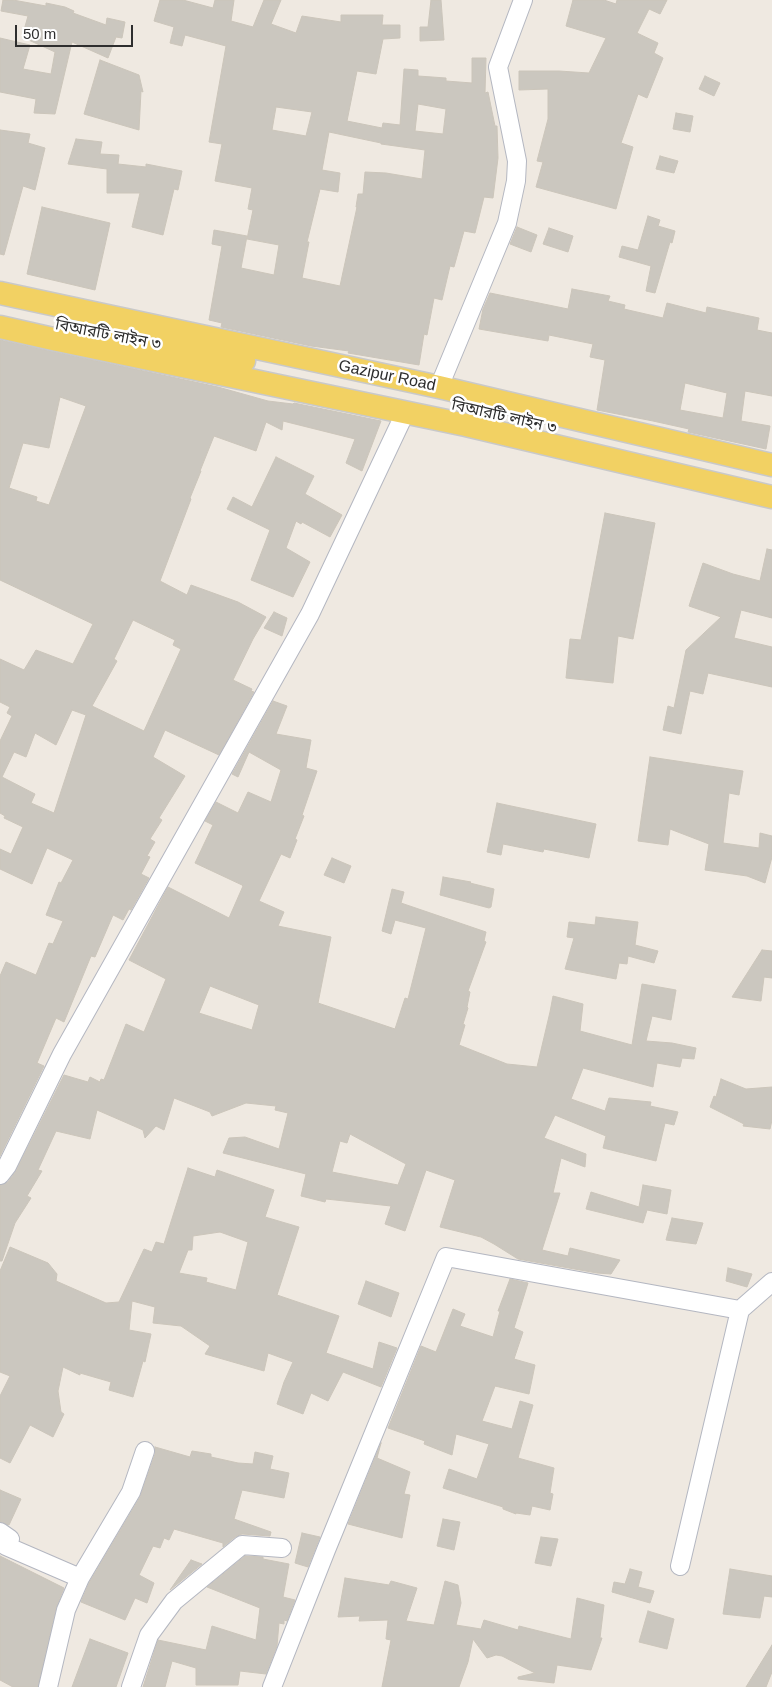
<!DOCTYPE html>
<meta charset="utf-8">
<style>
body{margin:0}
#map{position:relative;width:772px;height:1687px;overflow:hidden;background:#efe9e1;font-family:Arial,sans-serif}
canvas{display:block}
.scale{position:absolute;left:15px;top:25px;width:118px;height:22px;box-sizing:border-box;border:2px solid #2e2e2e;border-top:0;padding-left:6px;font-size:15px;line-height:18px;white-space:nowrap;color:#2e2e2e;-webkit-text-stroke:4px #fff;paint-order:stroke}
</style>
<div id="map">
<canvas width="772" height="1687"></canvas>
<div class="scale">50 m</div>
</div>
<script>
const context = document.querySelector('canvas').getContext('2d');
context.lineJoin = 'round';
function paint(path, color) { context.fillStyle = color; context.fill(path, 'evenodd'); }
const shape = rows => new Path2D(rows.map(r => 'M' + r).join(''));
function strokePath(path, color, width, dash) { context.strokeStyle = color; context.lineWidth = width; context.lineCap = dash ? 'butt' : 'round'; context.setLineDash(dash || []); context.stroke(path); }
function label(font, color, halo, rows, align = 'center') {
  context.font = font + ' Arial,"Noto Sans Bengali",sans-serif'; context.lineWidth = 5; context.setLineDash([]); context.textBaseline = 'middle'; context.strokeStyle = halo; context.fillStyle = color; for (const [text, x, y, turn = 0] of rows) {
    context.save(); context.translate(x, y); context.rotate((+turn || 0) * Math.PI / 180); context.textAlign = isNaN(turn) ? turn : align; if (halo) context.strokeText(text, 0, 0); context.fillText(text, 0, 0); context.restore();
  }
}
const building = shape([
 [3,0,13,0,46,6,46,3,65,7,74,11,73,13,106,25,107,18,125,22,122,38,116,37,108,58,72,42,55,114,34,113,36,99,0,92,0,38,30,45,23,69,51,74,55,52,22,37,28,16,1,11,3,0],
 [160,0,183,0,213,8,215,0,234,0,231,21,253,27,264,0,281,0,271,24,296,33,302,16,341,22,341,15,383,15,382,25,400,25,400,38,383,39,376,74,357,71,347,121,382,128,383,123,400,125,404,69,418,70,418,76,446,78,446,81,472,83,472,58,486,58,485,93,488,92,495,126,497,126,498,158,493,198,484,197,475,233,464,231,454,267,450,266,442,300,434,298,427,335,424,334,419,365,348,353,349,351,311,346,221,327,222,323,209,320,222,246,212,244,214,230,247,236,241,268,274,275,279,245,247,239,253,210,248,209,252,188,215,181,222,144,209,142,226,46,185,35,182,46,170,43,174,27,154,21,160,0],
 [418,104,446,109,443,134,415,131,418,104],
 [276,107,312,112,306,136,272,130,276,107],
 [329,132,381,143,381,144,425,150,422,179,386,173,365,172,363,194,358,194,356,207,357,207,340,286,302,278,309,242,307,242,320,189,338,192,340,173,322,170,329,132],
 [431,0,441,0,444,40,420,41,420,27,428,27,431,0],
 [573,0,604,0,616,4,617,0,667,0,660,14,649,9,637,33,658,43,654,53,663,58,647,98,638,94,621,143,633,147,616,209,536,187,543,162,537,161,548,119,548,89,519,90,519,71,559,71,589,73,606,38,566,26,573,0],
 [100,60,139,75,143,92,141,91,139,130,84,114,100,60],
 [705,76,720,83,714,96,699,89,705,76],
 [676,113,693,116,690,132,673,129,676,113],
 [0,130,30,134,28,143,45,148,35,190,23,186,4,255,0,254,0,130],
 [76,139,102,142,100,154,119,155,118,164,146,167,146,164,182,171,178,190,174,189,163,235,132,227,140,193,107,193,107,169,68,164,76,139],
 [660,156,678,161,674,173,656,169,660,156],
 [42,207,110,223,95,290,27,274,42,207],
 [648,216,660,220,658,226,675,231,672,243,670,242,655,293,646,291,651,266,619,257,622,246,638,250,648,216],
 [517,227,537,235,531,252,510,244,517,227],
 [549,228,573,236,568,252,543,244,549,228],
 [572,289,610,296,608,301,625,305,624,309,663,318,667,303,706,313,707,307,759,318,757,330,772,333,772,396,745,391,741,421,770,426,766,449,688,432,689,429,653,421,597,410,605,360,590,357,593,344,549,335,548,341,479,329,483,309,490,293,568,309,572,289],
 [685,383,727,393,723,418,680,410,685,383],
 [0,340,218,387,268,401,293,404,294,403,381,421,362,471,346,463,355,439,283,421,282,430,266,422,256,451,214,436,200,471,201,471,190,498,191,499,160,581,187,595,191,585,238,602,266,617,253,639,233,680,252,689,251,691,254,692,219,755,165,730,153,757,185,776,159,818,162,820,150,839,155,842,147,856,150,857,141,874,149,878,131,910,129,909,123,920,113,915,95,957,91,956,64,1022,56,1018,37,1063,44,1066,0,1156,0,976,6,962,36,975,49,943,53,944,63,921,46,915,59,882,61,883,73,860,47,848,32,884,0,869,0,849,11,854,23,827,4,818,5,816,0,813,0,741,12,716,7,713,10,707,0,702,0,659,24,670,36,650,73,664,93,624,0,580,0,340],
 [60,397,86,406,49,505,36,501,37,497,9,488,23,443,49,448,60,397],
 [133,620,175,640,173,645,181,649,144,731,92,706,117,661,114,659,133,620],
 [72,710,86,715,54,813,31,803,35,794,2,777,14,752,26,757,35,733,56,745,72,710],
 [276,457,314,476,305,494,342,515,330,537,302,522,301,524,296,521,286,548,310,562,293,597,251,580,270,530,227,509,233,497,252,507,276,457],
 [605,513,655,523,633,639,618,636,613,683,566,678,570,639,581,640,605,513],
 [767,549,772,550,772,618,741,610,734,638,772,647,772,687,708,673,703,694,690,691,681,734,663,730,668,706,674,708,686,650,721,617,689,606,703,563,733,574,760,581,767,549],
 [274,612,287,618,282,636,264,628,274,612],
 [273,701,287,706,276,734,311,740,306,768,317,771,302,815,304,816,295,839,297,840,290,858,281,854,259,901,284,912,278,926,331,937,318,1003,395,1029,405,998,408,999,426,928,395,920,391,934,382,931,392,889,404,892,401,903,486,932,484,941,486,942,468,991,470,992,467,1007,468,1008,463,1024,465,1025,459,1045,507,1064,537,1067,550,1012,553,996,583,1004,580,1031,632,1045,642,984,676,990,671,1020,652,1016,646,1041,672,1043,696,1048,694,1059,682,1058,680,1067,657,1063,653,1087,583,1068,571,1099,605,1111,609,1098,651,1102,650,1106,678,1112,674,1125,665,1123,656,1161,603,1148,606,1136,555,1115,544,1138,586,1154,585,1167,561,1158,553,1193,560,1193,542,1250,568,1256,570,1248,620,1260,611,1274,597,1273,518,1259,494,1244,481,1237,440,1227,455,1180,426,1170,405,1231,385,1224,391,1206,326,1199,325,1202,301,1196,306,1174,223,1153,229,1138,245,1137,279,1149,288,1113,275,1110,276,1106,246,1103,212,1116,210,1112,174,1098,164,1130,156,1126,145,1138,143,1130,97,1110,90,1139,56,1131,38,1170,42,1171,27,1196,31,1198,15,1223,2,1261,0,1261,0,1185,8,1182,16,1171,64,1075,88,1082,90,1077,100,1082,101,1079,104,1080,126,1024,144,1032,166,979,129,960,168,887,229,918,243,886,242,885,195,863,213,825,205,821,216,802,238,813,248,792,271,802,281,770,249,752,238,777,232,774,273,701],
 [210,986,259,1005,252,1030,199,1013,210,986],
 [350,1134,406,1164,398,1185,332,1172,340,1141,347,1143,350,1134],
 [650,757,743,771,739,795,729,793,723,843,759,848,760,833,772,836,772,857,765,883,747,876,705,870,709,844,670,829,668,845,638,841,650,757],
 [497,803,596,824,589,858,544,849,543,852,503,844,501,855,487,852,497,803],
 [332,858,351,866,344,883,324,875,332,858],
 [443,877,471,882,470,883,494,889,491,907,489,908,440,895,443,877],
 [596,917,638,922,635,945,658,951,654,963,628,956,627,964,619,963,616,979,565,969,574,938,567,937,569,922,595,925,596,917],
 [762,950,772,951,772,978,764,977,761,1001,732,997,762,950],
 [721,1079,746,1089,772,1087,772,1120,770,1129,743,1126,744,1124,710,1107,714,1096,716,1097,721,1079],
 [188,1168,215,1177,217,1170,274,1190,265,1217,299,1227,277,1295,339,1316,326,1353,373,1369,379,1342,397,1348,381,1387,343,1372,328,1401,311,1393,303,1414,277,1404,284,1382,293,1362,268,1353,264,1371,205,1354,210,1346,181,1326,153,1323,155,1307,132,1301,129,1330,151,1334,145,1362,143,1361,133,1397,109,1390,111,1382,80,1373,80,1375,63,1367,58,1391,61,1412,64,1414,53,1437,30,1425,10,1463,0,1458,0,1396,10,1376,0,1372,0,1271,10,1247,48,1263,57,1274,56,1281,106,1303,119,1302,144,1249,152,1252,156,1242,164,1244,188,1168],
 [220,1232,248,1242,236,1290,206,1282,207,1278,179,1273,188,1250,192,1250,193,1236,220,1232],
 [643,1185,671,1190,667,1214,647,1210,643,1223,586,1209,591,1192,639,1207,643,1185],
 [672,1218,703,1223,696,1244,666,1240,672,1218],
 [728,1268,752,1274,747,1287,726,1281,728,1268],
 [510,1279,528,1283,514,1328,523,1332,514,1359,535,1365,529,1394,495,1386,482,1421,512,1429,520,1401,533,1405,518,1458,554,1468,550,1493,553,1494,550,1510,532,1506,530,1515,516,1513,516,1514,503,1509,503,1507,443,1488,449,1469,477,1479,489,1444,456,1434,452,1455,424,1444,425,1441,388,1428,421,1346,436,1352,453,1309,465,1314,460,1326,493,1337,500,1311,498,1311,510,1279],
 [366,1281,399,1293,391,1317,358,1304,366,1281],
 [381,1443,377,1458,410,1472,404,1494,410,1495,402,1538,348,1524,381,1443],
 [155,1447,190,1457,192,1451,211,1454,211,1457,238,1463,253,1464,255,1452,273,1456,270,1469,289,1473,284,1498,242,1490,234,1519,271,1532,270,1536,242,1534,235,1537,223,1547,223,1543,174,1529,169,1540,164,1538,160,1548,153,1546,139,1575,154,1583,147,1603,135,1598,125,1620,81,1602,89,1583,140,1497,155,1454,155,1447],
 [0,1490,21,1499,9,1525,0,1522,0,1490],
 [443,1519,460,1522,454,1550,437,1546,443,1519],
 [302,1533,320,1537,308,1567,295,1563,302,1533],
 [541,1537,558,1539,551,1566,535,1563,541,1537],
 [0,1556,64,1588,56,1608,38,1687,13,1687,0,1680,0,1556],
 [245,1556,263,1557,263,1559,289,1564,283,1597,295,1600,287,1621,284,1620,284,1624,279,1623,277,1646,266,1674,240,1671,238,1685,196,1685,196,1668,172,1661,165,1687,143,1687,158,1640,206,1650,212,1626,256,1640,260,1608,207,1587,245,1556],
 [191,1560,202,1564,170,1590,191,1560],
 [630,1569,642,1572,638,1587,654,1591,650,1603,612,1592,614,1582,625,1584,630,1569],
 [730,1569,772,1576,772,1597,764,1596,760,1618,723,1614,730,1569],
 [345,1578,389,1585,391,1581,417,1588,406,1621,434,1625,445,1581,458,1585,461,1603,456,1625,481,1629,484,1620,518,1630,519,1626,571,1639,577,1598,604,1605,600,1638,602,1638,591,1670,557,1665,554,1683,518,1679,518,1677,535,1673,502,1656,496,1655,487,1658,473,1639,468,1662,459,1687,382,1687,391,1640,386,1639,388,1620,359,1621,360,1616,338,1617,345,1578],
 [648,1611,674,1619,667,1649,639,1642,648,1611],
 [90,1639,128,1653,116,1687,72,1687,90,1639],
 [772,1645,772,1672,766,1687,746,1687,772,1645]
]);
paint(building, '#cbc7bf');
strokePath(building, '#cbc5ba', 1);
const minor = shape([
 [439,387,507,223,516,181,517,161,498,67,523,0],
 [0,1175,7,1166,62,1054,310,614,405,413],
 [0,1532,10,1539,6,1546,80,1578,131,1492,145,1451],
 [680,1566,740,1310,772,1282],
 [48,1687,66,1610,80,1578],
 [131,1687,149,1635,174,1601,242,1545,282,1548],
 [272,1687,326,1550,446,1257,740,1310]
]);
const major = shape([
 [0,293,439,387,772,465],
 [0,327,53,339,466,425,772,497],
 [103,334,244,361]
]);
strokePath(minor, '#b4b7c1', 20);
strokePath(major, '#c9c9c9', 25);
strokePath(minor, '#fff', 18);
strokePath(major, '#f2d163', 22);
label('16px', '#2e2e2e', '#fff', [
 ["বিআরটি লাইন ৩",108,335,11],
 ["Gazipur Road",387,376,12],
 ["বিআরটি লাইন ৩",504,417,13]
]);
</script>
